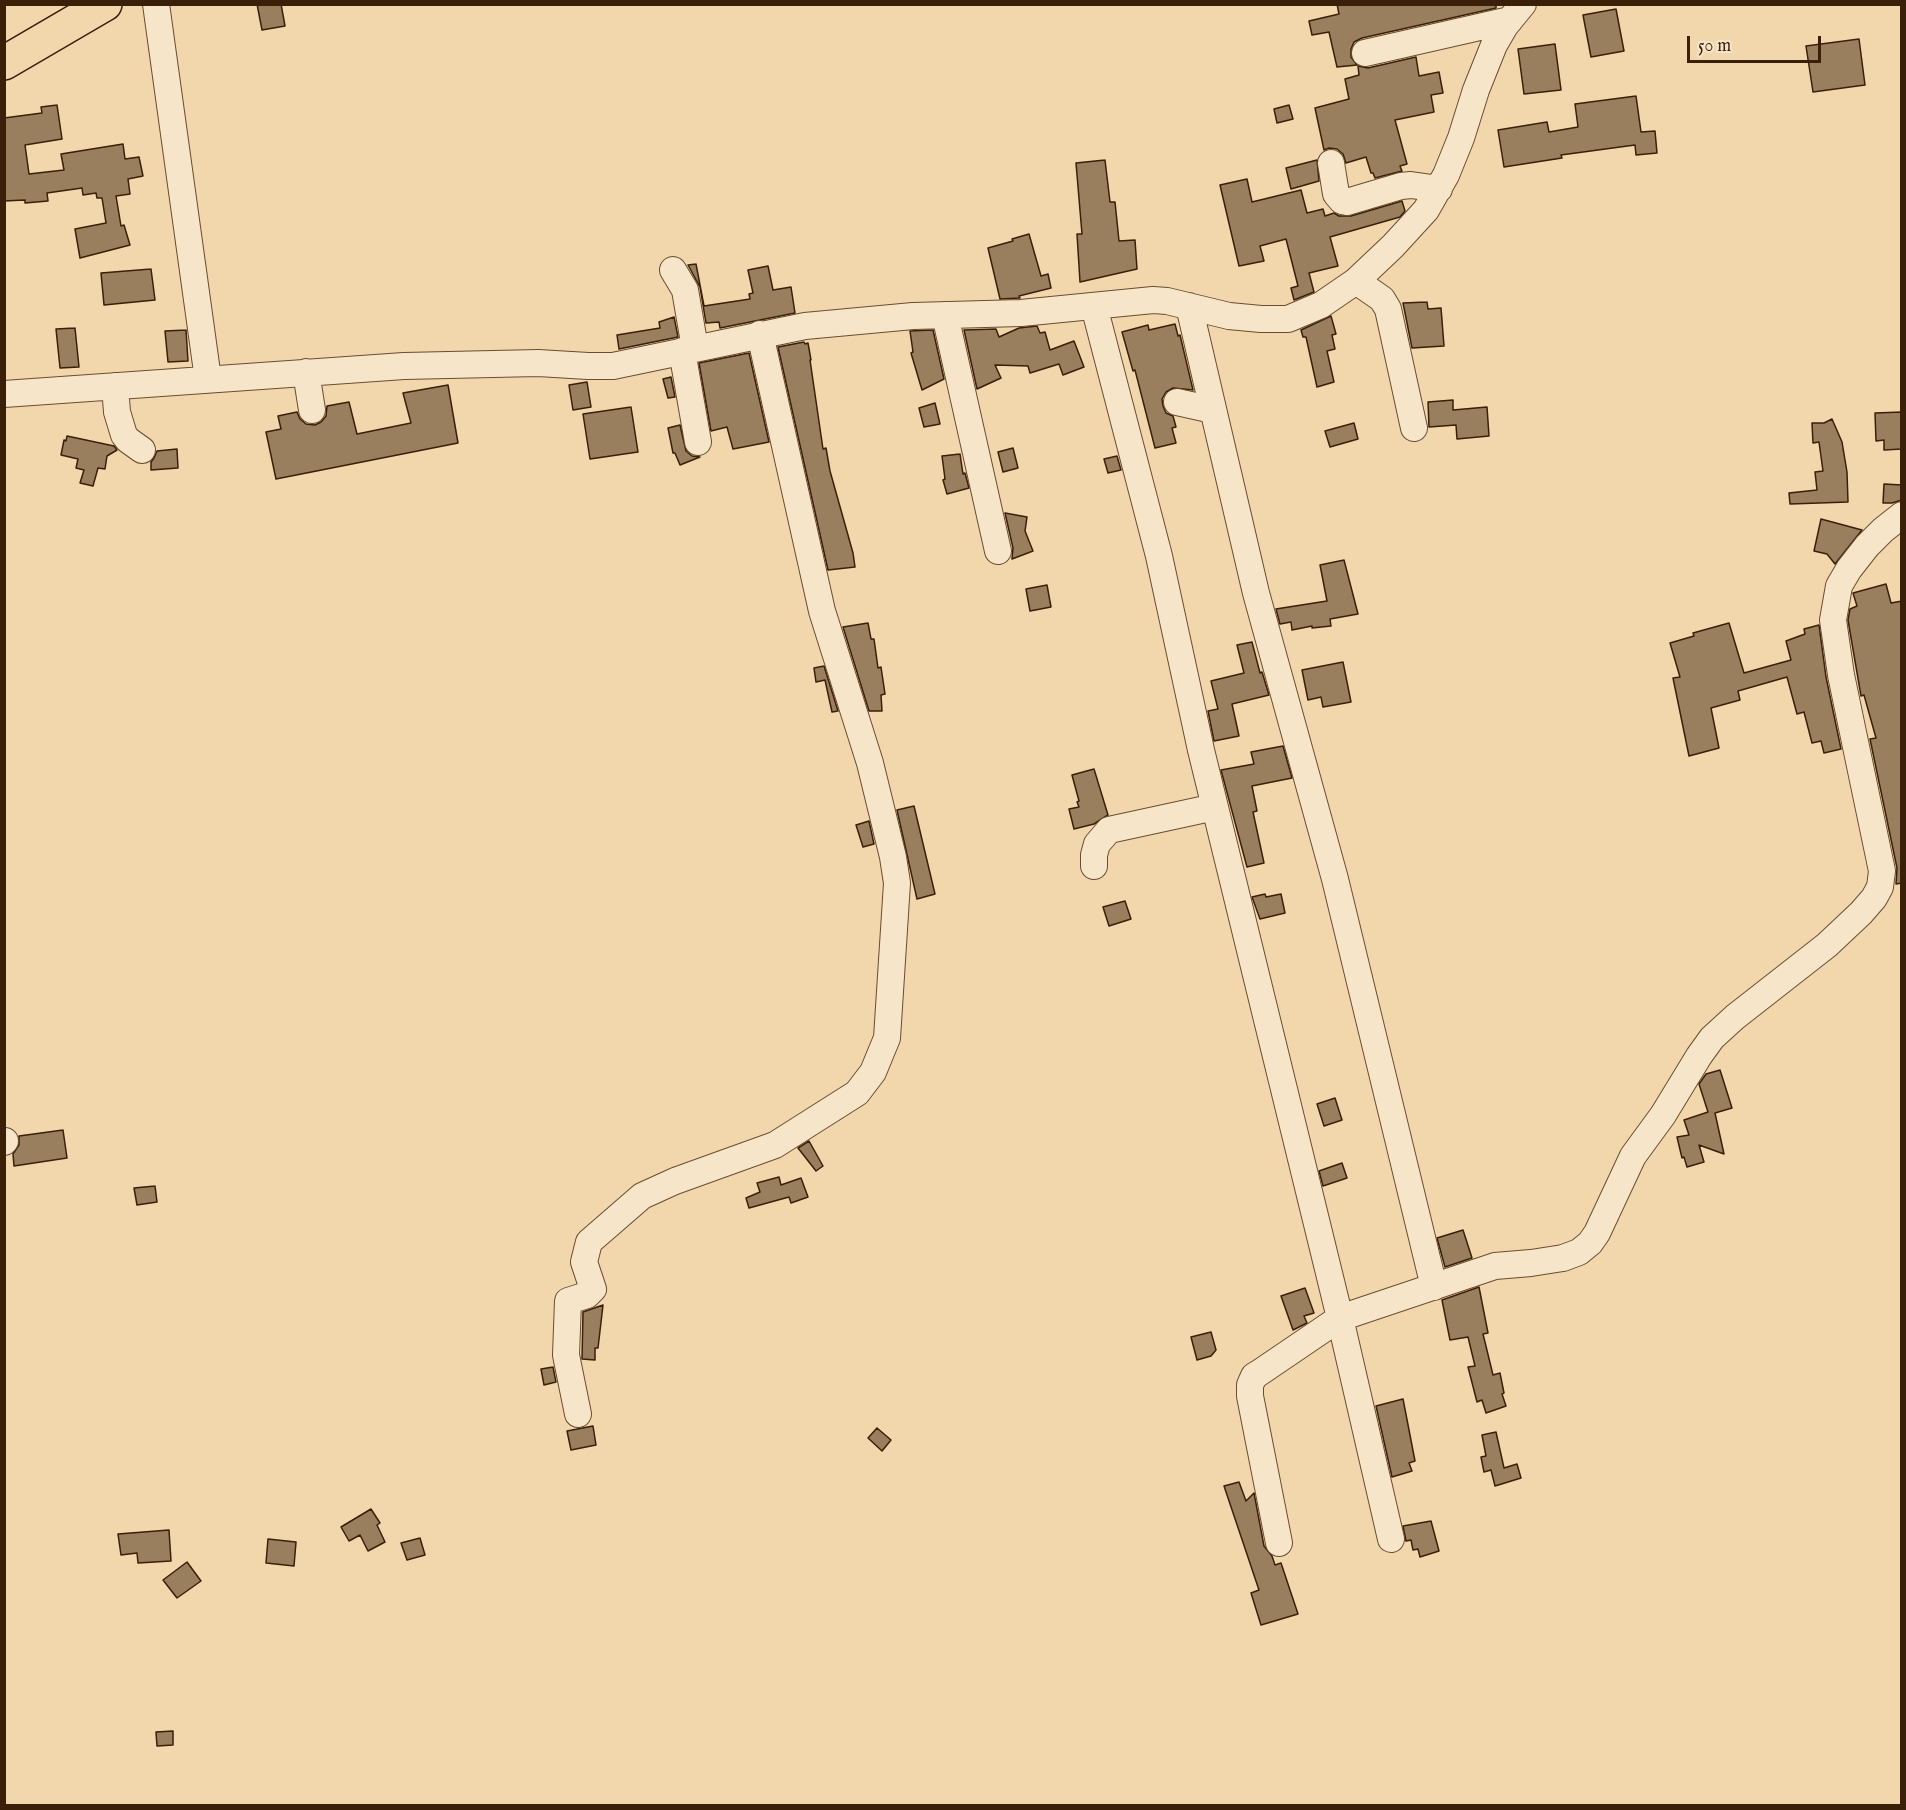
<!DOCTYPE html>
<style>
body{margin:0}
#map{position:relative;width:1906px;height:1810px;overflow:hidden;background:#f2d7ac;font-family:"IM FELL English",serif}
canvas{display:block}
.frame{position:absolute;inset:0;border:6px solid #3a1f09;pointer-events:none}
.scale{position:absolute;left:1687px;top:36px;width:134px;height:27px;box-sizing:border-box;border:3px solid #3a1f09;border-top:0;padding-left:8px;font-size:18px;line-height:21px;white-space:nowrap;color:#3a1f09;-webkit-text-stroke:4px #f7e5c9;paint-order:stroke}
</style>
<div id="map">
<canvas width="1906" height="1810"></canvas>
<div class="frame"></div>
<div class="scale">50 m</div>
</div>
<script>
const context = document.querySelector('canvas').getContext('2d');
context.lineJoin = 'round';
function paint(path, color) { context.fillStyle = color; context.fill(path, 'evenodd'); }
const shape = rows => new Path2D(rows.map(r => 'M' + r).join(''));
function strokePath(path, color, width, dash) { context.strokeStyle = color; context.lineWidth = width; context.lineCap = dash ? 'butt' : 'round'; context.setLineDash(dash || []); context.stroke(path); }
const building = shape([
 [257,4,281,4,285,26,262,30,257,4],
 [1337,4,1496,4,1496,8,1362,38,1354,42,1351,49,1351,57,1357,65,1337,67,1329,32,1312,35,1309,21,1339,14,1337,4],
 [1616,9,1624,51,1591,57,1583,15,1616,9],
 [1859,39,1865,85,1813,92,1806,46,1859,39],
 [1555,44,1561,90,1524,94,1518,49,1555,44],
 [1416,57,1419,76,1439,72,1443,93,1431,95,1434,112,1395,120,1407,164,1400,166,1402,171,1375,178,1373,173,1371,173,1366,157,1346,163,1343,154,1337,149,1329,148,1324,150,1315,108,1349,99,1345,79,1359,75,1358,66,1368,68,1416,57],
 [1636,96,1641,132,1655,131,1657,153,1636,155,1635,145,1561,155,1562,158,1504,167,1498,130,1547,122,1549,132,1578,127,1575,104,1636,96],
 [57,105,62,139,25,145,29,174,64,170,61,154,123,144,125,159,139,157,143,176,128,179,130,194,116,196,121,226,124,225,130,245,80,258,75,229,106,223,102,198,97,198,96,193,83,195,82,188,47,193,48,201,25,203,25,200,4,201,4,118,42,113,41,107,57,105],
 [1289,105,1293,119,1277,123,1274,109,1289,105],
 [1105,160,1110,202,1115,202,1119,241,1135,240,1137,269,1080,282,1077,234,1082,234,1076,163,1105,160],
 [1317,160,1319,181,1291,189,1286,168,1317,160],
 [1247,179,1252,202,1301,190,1307,213,1323,209,1325,216,1334,213,1339,216,1351,216,1402,201,1405,211,1400,217,1330,237,1338,266,1309,273,1314,292,1294,300,1291,288,1298,286,1286,239,1260,246,1264,261,1239,266,1220,185,1247,179],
 [1029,234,1041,276,1048,274,1051,288,1019,296,1020,298,1000,299,988,248,1013,241,1012,239,1029,234],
 [696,264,704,306,750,299,749,294,753,293,748,270,768,266,773,290,791,287,795,313,720,328,719,322,706,323,700,287,688,265,696,264],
 [151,269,155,300,104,305,101,273,151,269],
 [1427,302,1428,309,1441,308,1444,346,1412,348,1403,303,1427,302],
 [1331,316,1336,334,1332,335,1335,349,1327,351,1334,382,1317,387,1306,337,1303,337,1301,330,1331,316],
 [674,317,678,337,619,349,617,335,660,328,659,322,674,317],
 [1175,324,1178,336,1180,335,1193,390,1173,388,1166,392,1162,399,1163,406,1166,413,1173,416,1176,427,1172,428,1176,443,1155,448,1135,370,1133,371,1122,332,1148,325,1149,330,1175,324],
 [1037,326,1040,333,1045,332,1050,350,1074,341,1084,367,1063,375,1059,364,1030,373,1028,366,995,365,1001,378,977,389,964,330,996,329,999,337,1019,328,1037,326],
 [75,328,79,367,60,368,56,329,75,328],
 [186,330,188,361,168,362,165,331,186,330],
 [933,330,944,379,922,390,911,353,913,352,910,331,933,330],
 [804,342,805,344,808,343,811,360,810,360,823,449,826,448,830,471,853,553,855,567,828,570,778,347,804,342],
 [749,353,769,442,733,449,727,427,711,431,699,363,749,353],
 [671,377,675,397,668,398,663,379,671,377],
 [587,382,591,407,573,410,569,385,587,382],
 [448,385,458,443,276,479,266,432,281,429,278,416,297,412,300,419,306,424,315,425,321,422,326,416,327,406,349,402,357,434,411,423,403,393,448,385],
 [1453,400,1453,410,1487,407,1489,436,1457,439,1456,425,1429,427,1428,402,1453,400],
 [935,403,940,424,924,427,919,408,935,403],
 [631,407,638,452,590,459,583,414,631,407],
 [1902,412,1902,449,1884,450,1884,440,1876,441,1875,413,1902,412],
 [1832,419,1842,442,1847,472,1848,502,1790,504,1789,493,1817,490,1815,472,1823,471,1819,442,1813,443,1812,423,1824,423,1832,419],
 [1354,423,1358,439,1330,447,1325,431,1354,423],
 [680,425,686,451,692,456,700,457,680,465,675,453,673,453,668,428,680,425],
 [67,436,114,446,117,450,107,456,105,469,98,468,93,486,80,483,84,470,76,468,78,459,61,455,64,440,66,441,67,436],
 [1013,448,1018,468,1003,472,998,452,1013,448],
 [177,449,178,468,151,470,151,462,154,458,157,451,177,449],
 [960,454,963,474,965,473,969,488,947,494,943,480,945,479,942,456,960,454],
 [1117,456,1121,470,1108,473,1104,459,1117,456],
 [1884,484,1902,485,1902,500,1892,503,1883,503,1884,484],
 [1005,513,1027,517,1025,531,1033,551,1012,559,1013,548,1005,513],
 [1821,519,1862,530,1835,564,1827,554,1814,551,1821,519],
 [1344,560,1358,614,1330,619,1331,626,1312,628,1312,626,1292,630,1291,622,1280,624,1276,609,1327,601,1320,565,1344,560],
 [1886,584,1891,603,1902,601,1902,883,1896,884,1897,868,1870,739,1876,738,1864,695,1861,696,1848,620,1850,609,1857,606,1853,593,1886,584],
 [1047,585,1051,607,1030,611,1026,589,1047,585],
 [868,623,871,639,874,639,878,668,881,667,885,694,881,695,882,711,869,711,843,627,868,623],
 [1729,623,1744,673,1791,660,1786,641,1805,634,1804,629,1819,625,1826,677,1841,749,1824,753,1821,741,1812,743,1804,712,1797,714,1787,677,1738,691,1740,700,1711,708,1719,748,1689,756,1673,678,1680,677,1670,643,1694,636,1693,633,1729,623],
 [1252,642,1260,673,1262,672,1269,695,1232,704,1239,736,1214,741,1208,711,1218,709,1211,681,1244,673,1237,645,1252,642],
 [1343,662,1351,702,1323,707,1321,697,1308,700,1302,670,1343,662],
 [824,666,838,711,832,712,825,680,816,682,814,668,824,666],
 [1283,746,1292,778,1252,786,1257,811,1253,812,1264,863,1247,867,1221,770,1254,764,1251,752,1283,746],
 [1094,769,1108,815,1094,824,1074,829,1069,809,1079,807,1077,802,1079,801,1072,775,1094,769],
 [914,806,935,894,917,899,897,810,914,806],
 [869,821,874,844,863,847,856,825,869,821],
 [1265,894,1266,897,1281,894,1285,913,1260,919,1252,897,1265,894],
 [1125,901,1131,919,1109,926,1103,907,1125,901],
 [1720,1070,1732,1108,1715,1113,1724,1154,1699,1145,1704,1162,1687,1167,1684,1157,1682,1158,1677,1137,1689,1135,1684,1120,1708,1112,1699,1084,1706,1074,1720,1070],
 [1335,1098,1342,1120,1324,1126,1317,1104,1335,1098],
 [63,1130,67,1158,14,1166,13,1154,19,1145,19,1136,63,1130],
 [809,1141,823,1166,816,1171,798,1148,809,1141],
 [1342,1163,1347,1178,1323,1186,1319,1171,1342,1163],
 [779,1177,781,1185,801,1178,808,1197,791,1203,789,1197,749,1208,746,1198,760,1192,757,1183,779,1177],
 [155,1186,157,1202,137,1205,134,1188,155,1186],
 [1463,1230,1472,1258,1445,1267,1437,1238,1463,1230],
 [1479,1287,1488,1333,1483,1334,1493,1375,1500,1373,1504,1393,1502,1394,1506,1406,1486,1413,1482,1400,1477,1402,1468,1367,1475,1366,1468,1337,1450,1340,1442,1300,1479,1287],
 [1305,1288,1314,1313,1304,1316,1307,1323,1293,1330,1281,1296,1305,1288],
 [603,1305,598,1348,595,1348,595,1360,582,1359,583,1312,603,1305],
 [1211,1332,1216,1350,1211,1356,1197,1360,1191,1337,1211,1332],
 [553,1367,556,1382,544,1385,541,1369,553,1367],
 [1403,1399,1415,1461,1409,1463,1412,1471,1392,1477,1376,1406,1403,1399],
 [593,1426,596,1445,571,1450,567,1431,593,1426],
 [877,1428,891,1440,882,1451,868,1438,877,1428],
 [1496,1432,1504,1468,1517,1464,1521,1478,1495,1486,1491,1470,1484,1472,1481,1457,1486,1456,1482,1435,1496,1432],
 [1239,1482,1246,1501,1254,1493,1264,1546,1272,1556,1275,1565,1281,1563,1298,1614,1261,1625,1251,1593,1259,1590,1224,1486,1239,1482],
 [371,1509,380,1523,377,1525,385,1542,368,1551,360,1535,349,1541,341,1527,371,1509],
 [1431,1521,1439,1551,1420,1557,1418,1549,1413,1550,1411,1540,1406,1541,1403,1526,1431,1521],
 [169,1530,171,1561,138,1563,137,1553,121,1555,118,1534,169,1530],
 [420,1538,425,1555,407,1560,401,1543,420,1538],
 [268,1539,296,1542,294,1566,266,1563,268,1539],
 [187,1562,201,1581,177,1598,163,1580,187,1562],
 [173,1731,173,1745,157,1746,156,1732,173,1731]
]);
paint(building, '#9a7f5e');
strokePath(building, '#3a1f09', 1.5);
const minor = shape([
 [156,4,208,379],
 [1365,53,1510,20],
 [1331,163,1336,194,1342,201,1347,202,1401,186,1411,185,1439,189],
 [673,270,685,290,695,348],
 [1356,281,1382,299,1388,309,1414,428],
 [1094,306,1159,556,1201,750,1340,1318,1495,1266,1531,1263,1563,1258,1579,1252,1590,1243,1597,1233,1633,1156,1663,1115,1699,1056,1712,1038,1735,1017,1827,945,1861,913,1874,898,1880,887,1882,871,1841,675,1833,620,1839,586,1849,569,1867,546,1883,530,1902,515],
 [1189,306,1256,593,1335,879,1434,1287],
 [945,315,998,551],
 [682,351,698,442],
 [306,372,312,410],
 [115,386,117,412,124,435,128,440,142,450],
 [4,394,404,366,538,363,588,366,613,366,805,326,913,316,1021,313,1153,300,1167,301,1229,316,1261,319,1288,319,1321,305,1356,281,1393,246,1426,210,1446,175,1461,138,1476,90,1494,45,1505,26,1523,4],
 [1177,402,1213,410],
 [1094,866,1094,855,1097,844,1109,830,1215,807],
 [4,1142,5,1141],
 [578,1414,566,1355,568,1301,587,1295,593,1289,584,1262,589,1242,642,1196,675,1181,775,1145,857,1093,873,1072,887,1038,897,883,893,857,870,763,822,611,760,334],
 [1279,1543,1250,1396,1250,1385,1254,1376,1259,1373,1340,1318,1391,1539]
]);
const major = shape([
 [4,63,105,4]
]);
strokePath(minor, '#684d32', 28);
strokePath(major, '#3a1f09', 36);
strokePath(minor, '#f7e5c9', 26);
strokePath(major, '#f2d7ac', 33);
</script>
